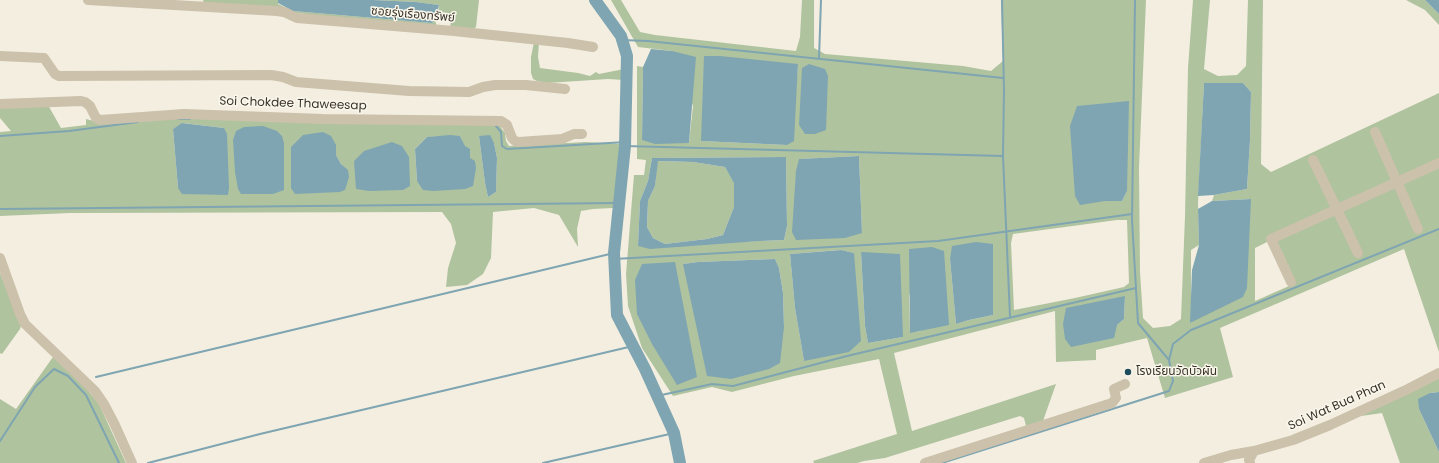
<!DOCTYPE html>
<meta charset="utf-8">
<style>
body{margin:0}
canvas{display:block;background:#f3eee0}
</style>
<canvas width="1439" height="463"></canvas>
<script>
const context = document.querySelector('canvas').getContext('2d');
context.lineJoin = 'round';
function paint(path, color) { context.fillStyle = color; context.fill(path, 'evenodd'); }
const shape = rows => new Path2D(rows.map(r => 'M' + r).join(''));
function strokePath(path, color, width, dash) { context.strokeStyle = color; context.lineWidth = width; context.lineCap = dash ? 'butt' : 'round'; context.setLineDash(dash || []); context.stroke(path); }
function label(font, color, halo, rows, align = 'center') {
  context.font = font + ' Poppins,"Noto Sans Thai",sans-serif'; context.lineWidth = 3; context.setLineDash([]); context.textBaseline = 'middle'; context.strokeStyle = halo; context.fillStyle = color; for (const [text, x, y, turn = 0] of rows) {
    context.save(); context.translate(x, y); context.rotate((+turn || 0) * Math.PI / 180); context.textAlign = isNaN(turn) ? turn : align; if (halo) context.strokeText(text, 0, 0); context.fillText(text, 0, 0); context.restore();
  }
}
paint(shape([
 [203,0,278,0,278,4,293,11,432,23,435,20,437,27,435,28,204,3],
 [373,0,479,0,476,27,470,31,450,28,452,14,438,13,439,5,416,2],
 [611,0,621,0,640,32,655,35,796,51,800,37,802,0,814,0,814,48,825,54,963,66,991,71,1003,61,1001,0,1146,0,1139,168,1140,272,1143,318,1153,328,1170,326,1181,319,1185,216,1188,68,1193,0,1210,0,1204,69,1218,76,1237,75,1246,66,1248,0,1263,0,1261,164,1271,172,1439,93,1439,352,1404,249,1220,328,1233,377,1165,398,1147,338,1096,350,1096,360,1056,362,1055,311,894,353,912,431,1056,384,1043,421,1026,426,1024,418,1020,416,885,458,864,461,857,463,814,463,813,461,897,434,879,359,794,376,732,392,712,387,673,396,642,348,628,306,626,274,634,175,644,175,646,160,637,159,637,66,643,67,642,140,689,143,693,106,672,51,638,47],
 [798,64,796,91,787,145,701,141],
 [1204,83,1243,83,1251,92,1250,140,1247,189,1214,195,1212,201,1251,199,1191,323,1191,250,1199,245,1198,203],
 [859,156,862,233,799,159],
 [786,157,787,226,784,240,638,246,640,201,648,181,652,158],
 [1127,191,1122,201,1105,201],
 [1117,220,1127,220,1129,283,1124,287,1075,298,1014,310,1011,243,1013,234],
 [1269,241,1289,286,1255,301,1255,248],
 [840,250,854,253,804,361,795,308,790,254],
 [861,252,903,337,868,343,865,326],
 [775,259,779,268,783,293,784,327,683,264,698,262],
 [950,259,993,315,969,320,956,324],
 [909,293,921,331,910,332],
 [1125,296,1124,319,1117,325],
 [1406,0,1425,0,1439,14,1439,25,1425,10],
 [534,42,539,42,538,57,540,68,578,73,590,76,596,72,599,74,624,69,624,80,608,79,547,83,537,81,533,79,531,73,531,57],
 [48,105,61,128,86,125,86,119,94,121,209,117,498,123,505,133,506,141,509,146,586,142,623,144,613,208,593,209,581,211,577,229,578,247,559,215,534,208,493,212,491,258,483,274,467,285,446,287,448,268,456,243,451,224,442,212,70,213,0,216,0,132,11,131,0,118,0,107],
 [183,123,224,128,178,188,173,129],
 [460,136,470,158,417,181,415,149,427,137],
 [479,136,494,143,497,158,496,192,488,197,485,183],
 [336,145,336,155,341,164,348,171,291,165,291,147],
 [657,161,693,162,725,167,734,182,734,207,723,235,707,239,665,244,653,238,647,227,648,201,655,186],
 [0,273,21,326,20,329,2,354,0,353],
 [53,357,86,388,99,404,126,463,0,463,0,399,16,409],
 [1439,378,1439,392,1430,393,1419,409,1439,452,1439,463,1400,463,1382,413,1361,416,1424,384]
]), '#b0c39f');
paint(shape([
 [278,0,373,0,416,2,439,5,435,20,432,23,293,11,278,3],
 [1425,0,1439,0,1439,14],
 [651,49,672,51,696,57,689,143,655,144,642,140,643,67],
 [704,56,720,56,798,64,794,141,787,145,701,141],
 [809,64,825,69,828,76,826,130,815,134,805,134,799,125,802,68],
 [1204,83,1243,83,1251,92,1250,140,1247,189,1214,195,1198,196],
 [1129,101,1127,191,1122,201,1105,201,1080,205,1075,196,1070,126,1077,106],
 [182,123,224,128,227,134,229,188,228,195,182,194,178,188,173,129],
 [263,126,277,131,282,136,284,143,284,190,273,194,241,194,238,189,235,172,233,140,236,131,244,127],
 [323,132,331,136,336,145,336,155,341,164,348,170,349,177,345,190,340,192,295,194,291,188,291,147,303,135],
 [450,135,460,136,465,146,470,149,470,158,475,161,476,168,473,186,465,189,433,191,423,190,417,181,415,149,427,137],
 [490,135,494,143,497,158,496,192,488,197,485,183,479,136],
 [392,142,402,146,409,157,410,186,403,190,369,191,356,189,354,161,364,151],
 [859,156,862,233,845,238,796,240,792,232,796,171,799,159],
 [786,157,787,226,784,240,760,241,650,249,638,246,640,201,648,181,652,158],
 [658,161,693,162,725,167,734,183,734,207,723,235,707,239,665,244,653,238,647,227,648,201,655,186],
 [1251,199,1247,288,1243,297,1190,323,1192,270,1199,245,1198,209,1212,201],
 [976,242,993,244,993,315,969,320,956,324,950,259,952,246],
 [932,247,944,251,949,325,910,333,909,249],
 [841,250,854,253,861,341,849,352,804,361,795,308,790,254],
 [861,252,900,254,903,337,868,343,865,326],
 [775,259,779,268,783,293,784,327,780,363,769,369,731,379,707,376,683,264,698,262],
 [675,262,697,377,677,385,652,344,637,314,635,280,642,264],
 [1125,296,1124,319,1117,325,1114,338,1071,347,1065,339,1063,324,1066,308],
 [1439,392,1439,452,1419,409,1418,399,1430,393]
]), '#7ea5b1');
strokePath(shape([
 [1002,0,1004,90,1003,156,1010,317],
 [622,40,648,41,1003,78],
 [819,59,821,0],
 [178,119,190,119],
 [496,126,501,132,502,146,507,149,626,142],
 [0,136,69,131,138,122],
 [625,146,1003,156],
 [0,209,619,203],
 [614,259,938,241,1132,214],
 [1169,360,1173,344,1191,330,1439,229],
 [96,377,614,253],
 [657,396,712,384,733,386,847,356,1136,288],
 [0,441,35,387,54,369,68,376,86,395,119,463],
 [148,463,260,434,633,346],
 [543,463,674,433],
 [942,463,1169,391,1173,381,1169,360,1138,323,1132,220,1135,0]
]), '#7ea5b1', 2);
strokePath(shape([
 [595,0,621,36,627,56,625,146,614,253,617,315,645,369,674,433,680,463]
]), '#7ea5b1', 12);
strokePath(shape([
 [88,0,277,11,284,12,297,18,454,31,568,43,593,47],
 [0,56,44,58,55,74,59,76,271,75,283,77,296,82,409,91,469,92,483,87,495,85,526,85,565,89],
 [0,104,81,101,85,102,90,106,96,118,100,120,184,114,323,119,501,121,507,125,512,138,515,141,519,142,562,139,574,134,582,134],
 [1375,132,1418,229],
 [1313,160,1358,253],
 [0,258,20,314,25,324,95,391,104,404,114,423,132,463],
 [1291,282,1271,239,1439,163],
 [925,463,1112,403,1116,398,1114,389,1125,384],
 [1204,463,1231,455,1254,451],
 [1250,463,1249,460,1254,451,1293,440,1330,425,1408,389,1439,373]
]), '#ccc1ab', 10);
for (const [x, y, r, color] of [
 [1128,372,4,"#1f4c5c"]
]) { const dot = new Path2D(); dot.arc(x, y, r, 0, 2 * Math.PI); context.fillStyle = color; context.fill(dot); strokePath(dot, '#faf7ec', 1.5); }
label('12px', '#3a322a', '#faf7ec', [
 ["ซอยรุ่งเรืองทรัพย์",413,15,5],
 ["Soi Chokdee Thaweesap",293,104,2],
 ["Soi Wat Bua Phan",1337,406,-24]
]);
label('12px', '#3a322a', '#faf7ec', [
 ["โรงเรียนวัดบัวผัน",1136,372]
], 'left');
</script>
